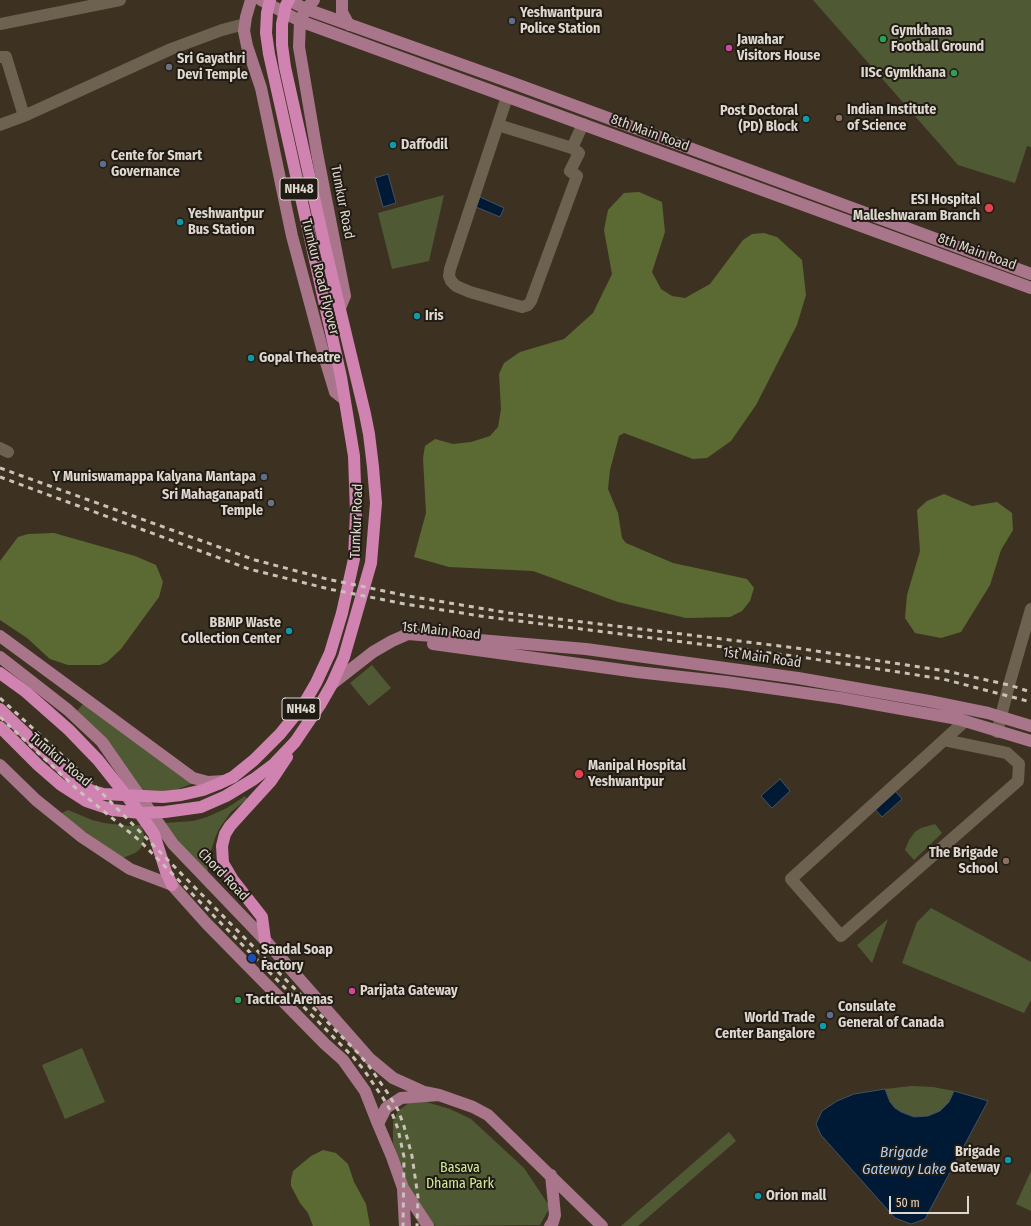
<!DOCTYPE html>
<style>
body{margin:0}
#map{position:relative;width:1031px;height:1226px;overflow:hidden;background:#3d3222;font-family:"Fira Sans Condensed",sans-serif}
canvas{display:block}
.scale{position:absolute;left:889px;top:1196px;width:80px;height:18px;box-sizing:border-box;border:2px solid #ded7ce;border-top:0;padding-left:5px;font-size:12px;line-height:14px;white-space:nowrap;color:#ded7ce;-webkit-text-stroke:3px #201b14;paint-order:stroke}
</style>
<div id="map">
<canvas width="1031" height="1226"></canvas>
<div class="scale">50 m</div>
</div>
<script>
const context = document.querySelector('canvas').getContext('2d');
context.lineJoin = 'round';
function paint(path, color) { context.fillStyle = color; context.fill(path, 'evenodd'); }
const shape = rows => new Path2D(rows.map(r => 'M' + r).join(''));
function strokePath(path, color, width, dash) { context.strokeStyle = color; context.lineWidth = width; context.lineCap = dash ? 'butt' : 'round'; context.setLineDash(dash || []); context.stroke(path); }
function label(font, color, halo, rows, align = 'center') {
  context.font = font + ' "Fira Sans Condensed",sans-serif'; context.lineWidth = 4; context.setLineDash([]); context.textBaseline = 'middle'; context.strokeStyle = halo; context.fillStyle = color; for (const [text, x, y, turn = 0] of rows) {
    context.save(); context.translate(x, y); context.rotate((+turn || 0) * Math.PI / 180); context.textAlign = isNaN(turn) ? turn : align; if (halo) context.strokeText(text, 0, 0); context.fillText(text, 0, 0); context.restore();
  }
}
paint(shape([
 [813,0,1031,0,1031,147,1027,146,1015,183,958,165],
 [444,195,429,261,392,269,378,213],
 [372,665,391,688,369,706,350,683],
 [84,703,194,783,178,789,162,792,141,792,76,712],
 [245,796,247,799,231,812,219,829,215,838,209,857,207,877,195,864,165,823,193,821,207,817,227,808],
 [68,810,92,820,104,823,129,826,141,825,144,835,143,844,140,849,135,853,123,858,60,814],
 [935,824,942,833,914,860,905,850,909,840,915,832,921,828],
 [931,908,1031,962,1031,1000,1024,1013,902,963,917,922],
 [888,919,872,963,857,945],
 [82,1048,105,1102,65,1119,42,1065],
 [912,1086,933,1087,954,1091,949,1102,940,1111,928,1116,914,1117,901,1112,895,1108,890,1102,885,1089],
 [426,1102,450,1109,471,1119,524,1168,550,1207,540,1225,435,1226,407,1185,393,1143,393,1122,398,1111,409,1103],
 [729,1132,736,1141,638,1226,621,1226],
 [1031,1171,1031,1211,1016,1204]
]), '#4f5a34');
paint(shape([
 [639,192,662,202,665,232,652,272,661,289,672,296,685,298,710,284,743,240,752,234,764,233,777,237,802,260,806,295,797,325,756,405,731,441,707,458,693,459,624,433,619,436,610,470,608,489,618,513,622,538,626,543,673,563,747,579,754,588,750,601,742,611,730,617,686,618,618,602,533,571,449,567,414,557,426,513,423,458,425,446,435,439,453,444,471,442,490,436,498,427,501,409,499,374,504,363,520,352,564,339,593,313,612,274,604,230,608,210,624,193],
 [944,494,972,506,997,502,1012,513,1013,530,1001,550,990,585,961,632,941,638,915,633,905,618,907,595,920,551,917,510,927,501],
 [54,533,135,556,156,565,163,582,159,597,121,649,107,662,100,665,68,665,50,659,27,638,0,620,0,561,18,537,28,534],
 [323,1150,336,1153,348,1164,354,1182,366,1204,370,1226,313,1226,308,1213,300,1203,291,1186,291,1180,293,1171,311,1156]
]), '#5b6a33');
const water = shape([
 [388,174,396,203,383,207,375,178,388,174],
 [480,197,504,208,500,217,476,207,480,197],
 [780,779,790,791,772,808,761,796,780,779],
 [894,790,902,799,882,817,874,808,894,790],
 [885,1089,890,1102,895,1108,901,1112,914,1117,928,1116,940,1111,949,1102,954,1091,988,1101,925,1219,911,1224,895,1218,821,1135,816,1124,822,1111,837,1101,854,1094,885,1089]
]);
paint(water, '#001935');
strokePath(water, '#435263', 1);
strokePath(shape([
 [0,24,120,0],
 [0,57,6,57,24,116],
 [507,97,450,269,449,276,451,281,456,286,470,292,522,307,528,305,531,301,577,176,570,171,579,153,578,152,572,148,583,124],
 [0,125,24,116,171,49,222,30,245,24],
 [498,125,572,148],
 [0,448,8,452],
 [997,732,1009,685,1031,609],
 [944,740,1007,753,1019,764,1018,781,841,936,791,879,954,731,965,721]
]), '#6d6150', 12);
strokePath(shape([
 [251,0,246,17,244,31,247,46,261,88,292,236,325,359,335,392,344,399],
 [261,0,300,21,1031,288],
 [288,0,306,9,513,83,1031,274],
 [314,0,306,9,300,21,299,47,317,153,345,296,340,308],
 [342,0,342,12,349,25],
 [0,636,193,778,208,782,224,781],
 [433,644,637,672,727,682,840,698,958,719,1031,741],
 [0,657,68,710,102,742,173,844,265,940,370,1059,393,1078,424,1092,439,1095],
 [332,684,373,652,392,641,408,634,586,649,798,678,929,701,988,713,1031,726],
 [0,765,36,800,82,837,130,869,172,885,207,924,325,1044,343,1060,365,1091,378,1124,392,1157,403,1188,428,1226],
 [378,1124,386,1108,401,1098,439,1095,473,1107,488,1115,602,1226],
 [403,1189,405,1226],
 [550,1226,553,1222,555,1215,551,1175]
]), '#a8758a', 12);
strokePath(shape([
 [0,673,26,692,69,730,98,760,136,808,154,834,166,872,172,885],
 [0,709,76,782,90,790,103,794,163,797,181,795,203,790,218,784,233,777,254,760,280,734,302,707,316,683,330,653,342,613,354,559,356,512,354,456,341,377,269,54,266,33,267,13,270,0],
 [0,727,38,765,61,785,86,801,113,810,140,813,165,812,201,807,226,796,254,779,274,764,295,742,320,705,332,684,344,657,371,563,376,503,373,467,369,434,365,414,325,247,285,67,282,45,282,24,286,5,289,0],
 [265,940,262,917,233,880,223,863,222,846,225,834,230,826,271,781,287,757]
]), '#d082b0', 12);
strokePath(shape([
 [0,468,255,560,327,579,408,596,509,613,796,648,946,671,1009,685,1031,692],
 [0,477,249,569,329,589,405,604,487,617,794,656,943,679,1031,702],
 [0,698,90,781,358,1053,369,1066,389,1095,398,1110,404,1126,412,1156,418,1197,417,1226],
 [0,717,79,791,139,840,353,1057,364,1070,383,1098,392,1113,398,1129,404,1157,403,1226]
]), '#cac2b8', 3, [5, 5]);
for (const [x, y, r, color] of [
 [512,21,4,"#5c6f8a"],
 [883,39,4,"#2e9e5b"],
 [729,48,4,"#d1479c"],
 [169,67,4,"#6b7280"],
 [954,73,4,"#2e9e5b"],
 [839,118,4,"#8d6e63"],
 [806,119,4,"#0f9aa8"],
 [393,145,4,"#0f9aa8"],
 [103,164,4,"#5c6f8a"],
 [989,208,5,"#e0444e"],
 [180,222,4,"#0f9aa8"],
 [417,316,4,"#0f9aa8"],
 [251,358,4,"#0f9aa8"],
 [264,477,4,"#5c6f8a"],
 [271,503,4,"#6b7280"],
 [289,631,4,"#0f9aa8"],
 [579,774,5,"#e0444e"],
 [1006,861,4,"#8d6e63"],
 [252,958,5,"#1a4fb4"],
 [352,991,4,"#d1479c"],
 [238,1000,4,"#2e9e5b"],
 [830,1015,4,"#5c6f8a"],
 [823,1026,4,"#0f9aa8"],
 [1008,1160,4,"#0f9aa8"],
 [758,1196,4,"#0f9aa8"]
]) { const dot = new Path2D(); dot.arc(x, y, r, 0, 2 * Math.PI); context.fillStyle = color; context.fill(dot); strokePath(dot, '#201b14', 1.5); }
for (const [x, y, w] of [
 [299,189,38],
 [301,709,38]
]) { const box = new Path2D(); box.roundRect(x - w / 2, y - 11, w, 22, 3); context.fillStyle = '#201b14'; context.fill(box); strokePath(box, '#ded7ce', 1); }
label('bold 13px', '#ded7ce', null, [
 ["NH48",299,189],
 ["NH48",301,709]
]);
label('bold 14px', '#ded7ce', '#201b14', [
 ["Yeshwantpura",520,13],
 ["Police Station",520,29],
 ["Gymkhana",891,31],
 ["Football Ground",891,47],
 ["Jawahar",737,40],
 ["Visitors House",737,56],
 ["Sri Gayathri",177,59],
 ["Devi Temple",177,75],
 ["IISc Gymkhana",946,73,"right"],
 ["Indian Institute",847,110],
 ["of Science",847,126],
 ["Post Doctoral",798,111,"right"],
 ["(PD) Block",798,127,"right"],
 ["Daffodil",401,145],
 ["Cente for Smart",111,156],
 ["Governance",111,172],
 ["ESI Hospital",980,200,"right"],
 ["Malleshwaram Branch",980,216,"right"],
 ["Yeshwantpur",188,214],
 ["Bus Station",188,230],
 ["Iris",425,316],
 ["Gopal Theatre",259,358],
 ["Y Muniswamappa Kalyana Mantapa",256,477,"right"],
 ["Sri Mahaganapati",263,495,"right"],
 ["Temple",263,511,"right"],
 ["BBMP Waste",281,623,"right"],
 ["Collection Center",281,639,"right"],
 ["Manipal Hospital",588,766],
 ["Yeshwantpur",588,782],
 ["The Brigade",998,853,"right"],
 ["School",998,869,"right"],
 ["Sandal Soap",261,950],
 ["Factory",261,966],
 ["Parijata Gateway",360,991],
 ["Tactical Arenas",246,1000],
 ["Consulate",838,1007],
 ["General of Canada",838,1023],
 ["World Trade",815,1018,"right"],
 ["Center Bangalore",815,1034,"right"],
 ["Brigade",1000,1152,"right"],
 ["Gateway",1000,1168,"right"],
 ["Orion mall",766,1196]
], 'left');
label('14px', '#ded7ce', '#201b14', [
 ["8th Main Road",650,133,20],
 ["Tumkur Road",342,202,79],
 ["8th Main Road",977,252,20],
 ["Tumkur Road Flyover",320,277,76],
 ["Tumkur Road",357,521,-88],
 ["1st Main Road",441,631,6],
 ["1st Main Road",762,658,8],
 ["Tumkur Road",60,760,40],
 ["Chord Road",223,875,46]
]);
label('14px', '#d2ea96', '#201b14', [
 ["Basava",460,1168],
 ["Dhama Park",460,1184]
]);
label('italic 15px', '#abcef5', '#201b14', [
 ["Brigade",904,1153],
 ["Gateway Lake",904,1170]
]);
</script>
